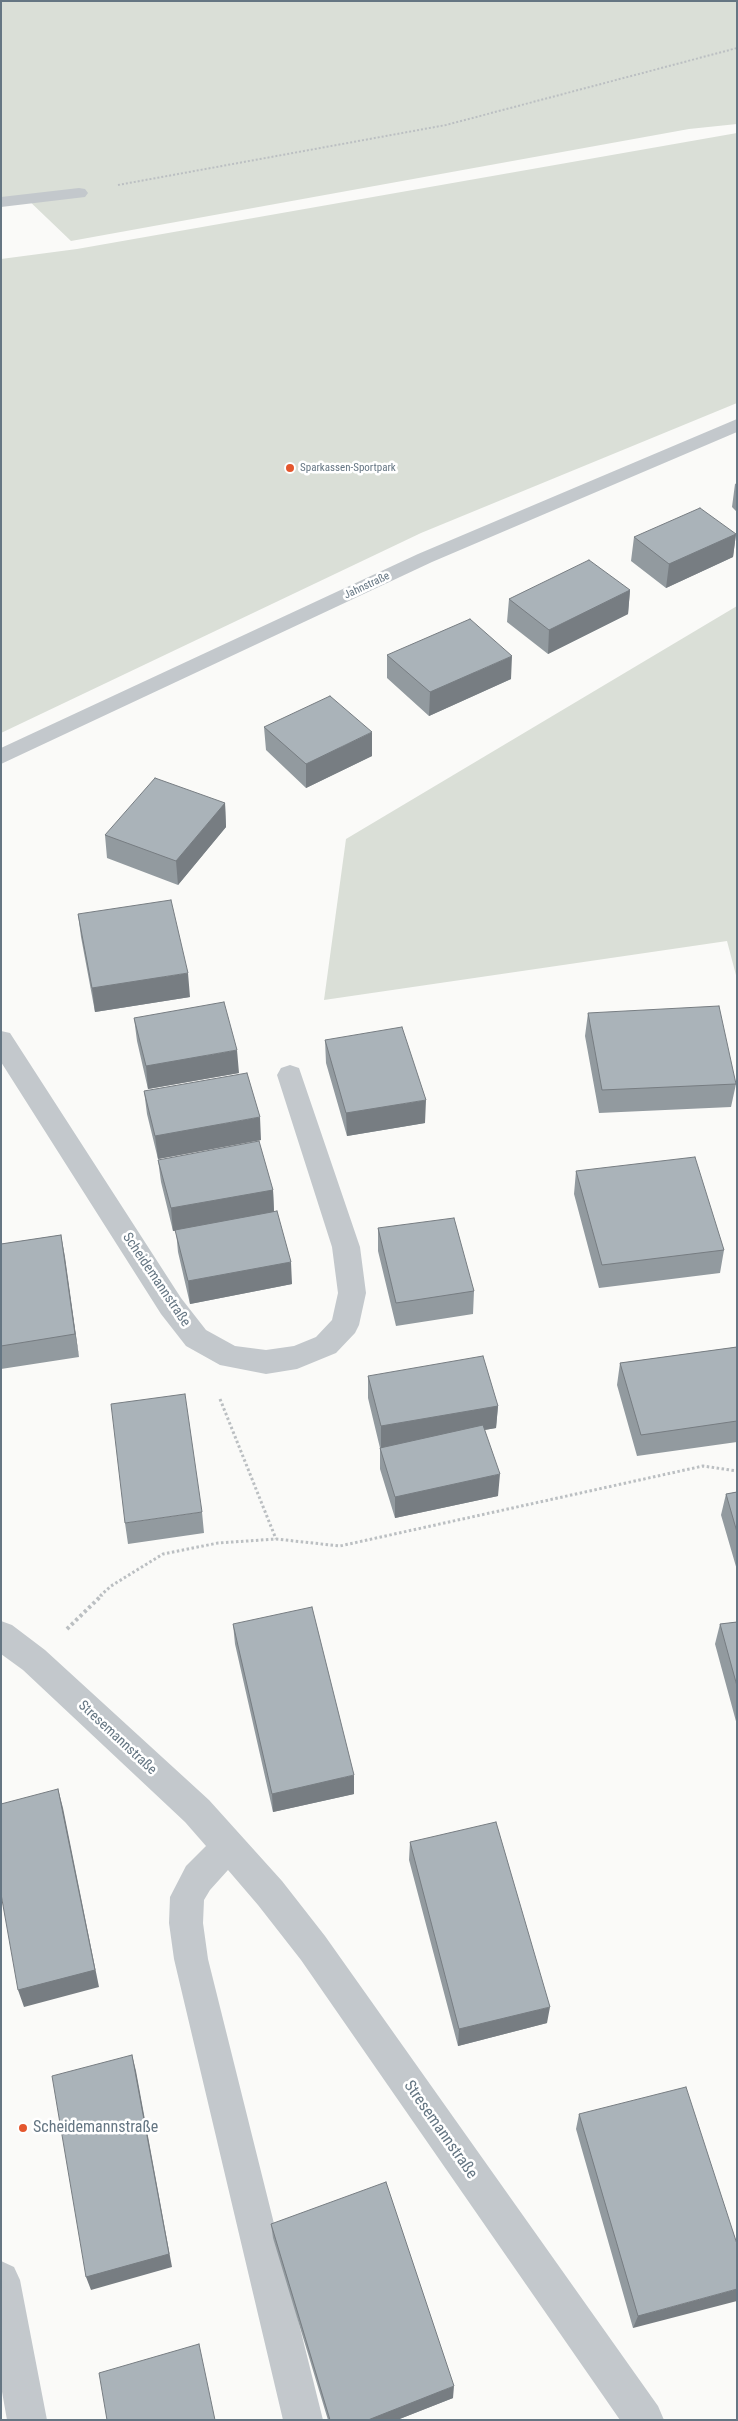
<!DOCTYPE html>
<meta charset="utf-8">
<style>
body{margin:0}
#map{position:relative;width:738px;height:2421px;overflow:hidden;background:#fafaf8;font-family:"Roboto Condensed",sans-serif}
canvas{display:block}
.frame{position:absolute;inset:0;border:2px solid #657683;pointer-events:none}
</style>
<div id="map">
<canvas width="738" height="2421"></canvas>
<div class="frame"></div>
</div>
<script>
const context = document.querySelector('canvas').getContext('2d');
context.lineJoin = 'round';
function paint(path, color) { context.fillStyle = color; context.fill(path, 'evenodd'); }
const shape = rows => new Path2D(rows.map(r => 'M' + r).join(''));
function strokePath(path, color, width, dash) { context.strokeStyle = color; context.lineWidth = width; context.lineCap = dash ? 'butt' : 'round'; context.setLineDash(dash || []); context.stroke(path); }
function label(font, color, halo, rows, align = 'center') {
  context.font = font + ' "Roboto Condensed",sans-serif'; context.lineWidth = 5; context.setLineDash([]); context.textBaseline = 'middle'; context.strokeStyle = halo; context.fillStyle = color; for (const [text, x, y, turn = 0] of rows) {
    context.save(); context.translate(x, y); context.rotate((+turn || 0) * Math.PI / 180); context.textAlign = isNaN(turn) ? turn : align; if (halo) context.strokeText(text, 0, 0); context.fillText(text, 0, 0); context.restore();
  }
}
paint(shape([
 [1,1,737,1,737,124,689,129,71,241,24,196,1,200],
 [737,133,737,403,421,533,1,733,1,259,77,249],
 [737,606,737,979,727,941,324,1000,346,839]
]), '#dadfd7');
strokePath(shape([
 [118,185,446,125,737,48]
]), '#bbbfc2', 2, [2, 2]);
strokePath(shape([
 [220,1399,276,1539],
 [100,1596,111,1586,163,1554,218,1543,276,1539,340,1546,703,1466,737,1471]
]), '#bbbfc2', 3, [2.5, 2.5]);
strokePath(shape([
 [67,1629,102,1595]
]), '#bbbfc2', 4, [3, 3]);
paint(shape([
 [79,188,85,189,88,193,85,197,1,207,1,197,79,188]
]), '#c3c8cc');
paint(shape([
 [737,419,737,432,432,562,1,764,1,748,418,554,737,419],
 [1,1031,10,1033,181,1298,206,1330,235,1346,266,1350,294,1346,316,1337,332,1320,338,1293,332,1247,277,1075,281,1068,290,1065,299,1068,360,1247,366,1293,359,1325,355,1333,336,1353,297,1369,266,1374,220,1365,186,1346,161,1314,1,1062,1,1031],
 [1,1621,12,1625,45,1650,209,1800,282,1881,325,1936,658,2406,664,2420,620,2420,301,1960,258,1905,228,1870,210,1890,204,1900,203,1923,208,1959,323,2420,283,2420,174,1959,169,1923,170,1897,186,1866,206,1846,185,1822,23,1670,1,1654,1,1621],
 [1,2261,14,2267,20,2280,47,2420,7,2420,1,2386,1,2261]
]), '#c3c8cc');
paint(shape([
 [737,483,737,512,732,507,735,484],
 [736,534,733,557,666,588,631,561,634,537],
 [630,590,628,614,548,654,507,622,509,599],
 [387,655,511,679,429,716,387,678],
 [264,727,372,756,306,788,266,750],
 [225,803,226,827,178,885,107,858,105,835],
 [78,914,190,997,95,1012,81,937],
 [588,1013,736,1084,731,1107,599,1113,585,1036],
 [134,1018,239,1073,148,1089,137,1041],
 [325,1040,425,1123,347,1136,326,1063],
 [144,1091,261,1140,158,1159,147,1114],
 [158,1160,273,1190,274,1211,292,1284,190,1304,178,1252,176,1231,173,1231,161,1182],
 [576,1171,724,1250,720,1273,599,1288,574,1194],
 [378,1228,474,1291,473,1314,396,1326,378,1251],
 [61,1235,79,1357,1,1369,1,1244],
 [737,1347,737,1442,637,1456,617,1385,620,1363],
 [368,1376,498,1406,496,1428,484,1430,498,1496,395,1518,380,1469,380,1448,368,1398],
 [737,1492,737,1570,721,1515,726,1494],
 [202,1512,204,1533,128,1544,125,1523],
 [737,1622,737,1725,715,1644,720,1624],
 [233,1624,354,1794,273,1812,235,1644],
 [410,1842,547,2023,458,2046,409,1860],
 [579,2114,737,2244,633,2328,576,2129],
 [271,2224,453,2398,397,2420,328,2420,273,2238]
]), '#929a9f');
paint(shape([
 [736,534,733,557,666,588,669,564],
 [630,590,628,614,548,654,549,630],
 [512,656,511,679,429,716,430,692],
 [372,732,372,756,306,788,306,764],
 [225,803,226,827,178,885,176,861],
 [188,973,190,997,95,1012,92,988],
 [237,1050,239,1073,148,1089,146,1066],
 [426,1100,425,1123,347,1136,346,1113],
 [260,1117,261,1140,158,1159,155,1136],
 [273,1190,274,1212,173,1231,171,1208],
 [61,1235,65,1257,79,1357,75,1334],
 [291,1262,292,1284,190,1304,188,1281],
 [498,1406,496,1428,381,1448,381,1426],
 [500,1474,498,1496,395,1518,395,1497],
 [354,1775,354,1794,273,1812,272,1794],
 [58,1789,63,1808,99,1987,24,2007,18,1990],
 [550,2007,547,2023,458,2046,459,2029],
 [132,2055,136,2071,172,2267,91,2290,86,2277],
 [737,2289,737,2301,633,2328,638,2316],
 [454,2386,453,2398,397,2420,368,2420]
]), '#777d82');
const building = shape([
 [700,508,736,534,669,564,634,537,700,508],
 [589,560,630,590,549,630,509,599,589,560],
 [470,619,512,656,430,692,387,655,470,619],
 [330,696,372,732,306,764,264,727,330,696],
 [155,778,225,803,176,861,105,835,155,778],
 [171,900,188,973,92,988,78,914,171,900],
 [224,1002,237,1050,146,1066,134,1018,224,1002],
 [719,1006,736,1084,602,1090,588,1013,719,1006],
 [402,1027,426,1100,346,1113,325,1040,402,1027],
 [247,1073,260,1117,155,1136,144,1091,247,1073],
 [259,1141,273,1190,171,1208,158,1160,259,1141],
 [695,1157,724,1250,602,1265,576,1171,695,1157],
 [277,1211,291,1262,188,1281,175,1230,277,1211],
 [454,1218,474,1291,396,1303,378,1228,454,1218],
 [61,1235,75,1334,1,1346,1,1244,61,1235],
 [737,1347,737,1421,641,1435,620,1363,737,1347],
 [483,1356,498,1406,381,1426,368,1376,483,1356],
 [185,1394,202,1512,125,1523,111,1404,185,1394],
 [483,1425,500,1474,395,1497,380,1448,483,1425],
 [737,1492,737,1532,726,1494,737,1492],
 [312,1607,354,1775,272,1794,233,1624,312,1607],
 [737,1622,737,1686,720,1624,737,1622],
 [58,1789,95,1970,18,1990,1,1894,1,1804,58,1789],
 [496,1822,550,2007,459,2029,410,1842,496,1822],
 [132,2055,169,2254,86,2277,52,2076,132,2055],
 [686,2087,737,2244,737,2289,638,2316,579,2114,686,2087],
 [386,2182,454,2386,368,2420,330,2420,271,2224,386,2182],
 [199,2344,215,2420,107,2420,99,2373,199,2344]
]);
paint(building, '#aab3b9');
strokePath(building, '#777d82', 1);
for (const [x, y, r, color] of [
 [290,468,5,"#e4572e"],
 [23,2128,5,"#e4572e"]
]) { const dot = new Path2D(); dot.arc(x, y, r, 0, 2 * Math.PI); context.fillStyle = color; context.fill(dot); strokePath(dot, '#fff', 2); }
label('11px', '#657683', '#fff', [
 ["Sparkassen-Sportpark",300,468]
], 'left');
label('11px', '#657683', '#fff', [
 ["Jahnstraße",367,586,-25]
]);
label('14px', '#657683', '#fff', [
 ["Scheidemannstraße",156,1280,56],
 ["Stresemannstraße",117,1738,43]
]);
label('16px', '#657683', '#fff', [
 ["Scheidemannstraße",33,2128]
], 'left');
label('16px', '#657683', '#fff', [
 ["Stresemannstraße",440,2130,55]
]);
</script>
